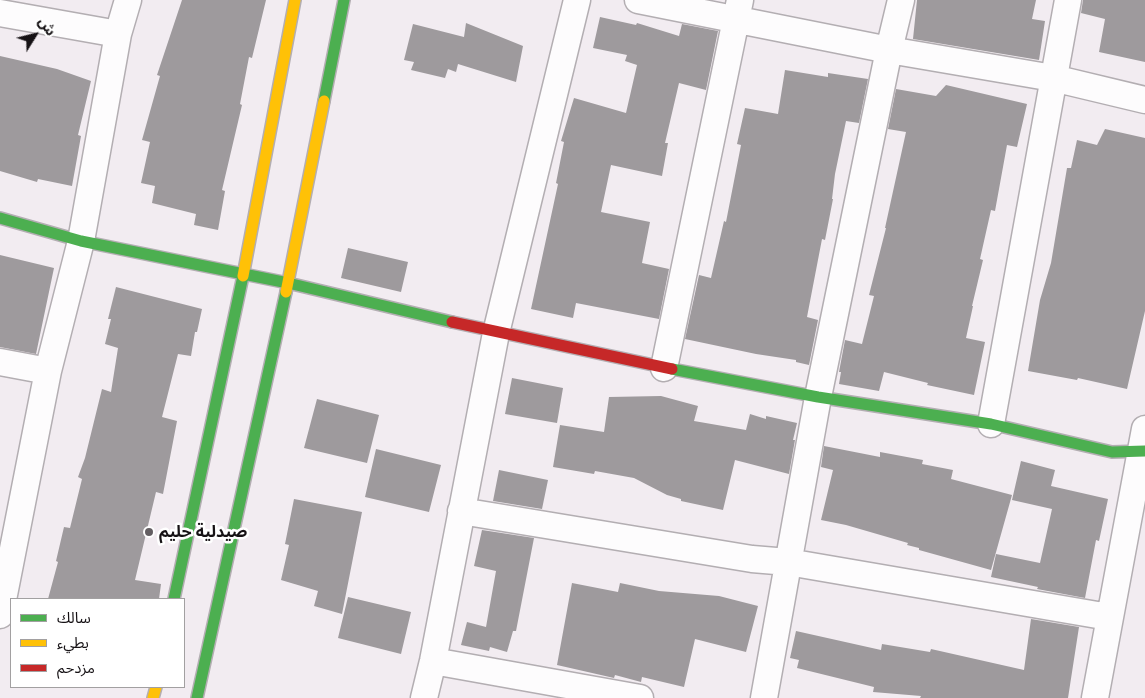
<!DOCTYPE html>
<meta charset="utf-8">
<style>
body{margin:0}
#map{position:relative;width:1145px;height:698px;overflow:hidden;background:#f2ecf1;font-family:"Noto Sans","Noto Sans Arabic",sans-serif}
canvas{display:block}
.legend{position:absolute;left:10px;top:598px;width:175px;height:90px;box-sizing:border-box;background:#fff;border:1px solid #a2a0a1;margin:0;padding:6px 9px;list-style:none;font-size:15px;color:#161215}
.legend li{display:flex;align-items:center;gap:10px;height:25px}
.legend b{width:25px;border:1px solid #a2a0a1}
.north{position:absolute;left:10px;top:10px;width:50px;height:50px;-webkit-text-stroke:4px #fff;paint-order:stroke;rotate:54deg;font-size:14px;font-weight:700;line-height:20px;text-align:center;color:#161215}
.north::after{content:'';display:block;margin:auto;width:18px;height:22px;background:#161215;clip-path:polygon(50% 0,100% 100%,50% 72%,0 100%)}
</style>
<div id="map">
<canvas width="1145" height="698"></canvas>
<ul class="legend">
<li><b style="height:6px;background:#4caf50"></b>سالك</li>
<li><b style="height:6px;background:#ffc107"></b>بطيء</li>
<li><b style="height:6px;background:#c62828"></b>مزدحم</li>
</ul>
<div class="north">ش</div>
</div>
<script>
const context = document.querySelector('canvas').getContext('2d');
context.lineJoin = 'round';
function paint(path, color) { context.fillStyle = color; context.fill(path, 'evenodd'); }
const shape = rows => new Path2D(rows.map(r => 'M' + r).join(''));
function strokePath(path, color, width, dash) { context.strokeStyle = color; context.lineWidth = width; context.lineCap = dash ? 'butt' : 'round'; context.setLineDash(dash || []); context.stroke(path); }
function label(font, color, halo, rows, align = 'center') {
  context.font = font + ' "Noto Sans","Noto Sans Arabic",sans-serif'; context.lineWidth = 5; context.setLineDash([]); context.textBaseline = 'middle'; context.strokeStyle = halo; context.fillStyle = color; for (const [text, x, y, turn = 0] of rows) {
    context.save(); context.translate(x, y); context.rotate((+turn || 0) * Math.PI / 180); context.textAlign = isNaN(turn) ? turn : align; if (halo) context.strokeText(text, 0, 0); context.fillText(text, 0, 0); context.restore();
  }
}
paint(shape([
 [182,0,266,0,252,58,249,57,240,104,242,105,222,190,225,191,218,230,194,225,196,214,152,203,155,186,141,183,150,142,142,140,160,76,157,75],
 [917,0,1036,0,1032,19,1045,21,1039,60,913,39],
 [1083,0,1145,0,1145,62,1099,52,1105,19,1081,13],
 [600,17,636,25,637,23,679,36,682,24,718,31,706,90,679,83,665,143,668,143,662,176,611,165,601,212,650,222,642,263,669,269,659,319,576,303,573,318,531,309,558,184,556,183,564,142,561,141,574,98,626,113,637,65,625,61,627,55,593,48],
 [466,23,523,46,516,82,458,64,456,72,448,69,445,78,411,70,414,62,404,60,413,24,464,37],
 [0,56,57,69,91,81,78,135,81,136,72,186,38,179,37,182,0,171],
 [785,70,828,77,828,73,868,79,859,123,846,121,835,174,832,199,833,199,825,240,822,239,807,317,818,320,809,365,796,362,796,360,756,354,685,339,699,275,711,278,724,221,726,222,741,145,737,144,745,108,778,114],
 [946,85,1027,104,1017,147,1007,145,995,211,991,210,980,259,983,260,972,306,973,306,966,338,985,342,974,395,927,385,928,383,884,372,879,391,839,384,841,372,839,372,845,340,862,344,874,296,869,295,886,228,885,228,906,132,888,129,896,89,936,96],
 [1105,129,1145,138,1145,311,1127,389,1078,378,1077,380,1028,371,1040,300,1051,263,1067,168,1071,168,1077,140,1097,145],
 [348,248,408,262,401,292,341,278],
 [0,255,54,268,36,354,0,347],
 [116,287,202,309,197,332,195,332,191,356,178,354,162,417,177,421,163,494,156,492,135,580,161,584,159,599,48,599,58,562,56,561,64,527,70,528,82,479,78,477,85,458,102,389,111,392,118,348,105,344,111,319,108,319],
 [512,378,563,388,557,423,505,414],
 [661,396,698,406,694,421,746,430,750,414,766,419,766,416,797,423,793,440,795,440,789,474,735,460,723,510,681,501,681,499,667,495,634,478,595,471,594,474,553,467,560,425,604,432,609,397],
 [317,399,379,415,367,463,304,448],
 [824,446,880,457,880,452,923,460,922,464,953,470,951,479,1012,495,991,570,919,550,919,548,907,545,908,543,846,525,821,520,833,470,821,467],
 [376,449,441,465,429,512,365,497],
 [1021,461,1055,470,1051,486,1108,499,1099,541,1096,540,1085,598,1037,589,1038,587,991,577,996,554,1040,563,1052,509,1012,500],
 [499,470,548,480,542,509,493,501],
 [294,499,362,512,342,614,314,606,318,591,281,580,289,545,285,544],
 [482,530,534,538,516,631,513,631,507,652,490,647,489,651,461,645,467,622,486,627,496,571,474,566],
 [572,583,618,592,620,583,659,591,719,596,758,606,746,652,695,639,684,687,642,677,641,682,615,675,614,678,557,665],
 [348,597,411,612,401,654,338,638],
 [1031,619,1079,627,1068,698,920,698,921,696,873,692,874,687,797,668,799,660,790,658,796,631,881,650,882,644,930,652,931,649,1024,670]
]), '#9e9a9d');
const street = shape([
 [638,0,889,50,1053,78,1145,100],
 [0,13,118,34],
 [0,362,48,371],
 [664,368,740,0],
 [991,424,1068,0],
 [461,511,752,559,788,562,1109,617],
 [0,615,48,371,81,241,118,34,128,0],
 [433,661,640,698],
 [424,698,433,661,496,333,577,0],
 [764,698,818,397,889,50,901,0],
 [1095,698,1145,429]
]);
const fast = shape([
 [324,101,344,0],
 [0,218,81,241,288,283,452,322],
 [672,369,818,397,991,424,1112,452,1145,451],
 [174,599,243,276],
 [197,698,286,292]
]);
const slow = shape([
 [243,276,295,0],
 [286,292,324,101],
 [153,698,156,687]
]);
const jam = shape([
 [452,322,672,369]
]);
strokePath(street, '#b3aeb2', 29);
strokePath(fast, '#b3aeb2', 14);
strokePath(slow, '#b3aeb2', 14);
strokePath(jam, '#b3aeb2', 14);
strokePath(street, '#fdfcfd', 26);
strokePath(fast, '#4caf50', 11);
strokePath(slow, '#ffc107', 11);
strokePath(jam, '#c62828', 11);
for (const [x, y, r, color] of [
 [149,532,5,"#635e62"]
]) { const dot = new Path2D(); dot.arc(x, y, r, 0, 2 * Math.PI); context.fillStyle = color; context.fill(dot); strokePath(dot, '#fff', 2); }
label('bold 16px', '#161215', '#fff', [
 ["صيدلية حليم",159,532]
], 'left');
</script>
